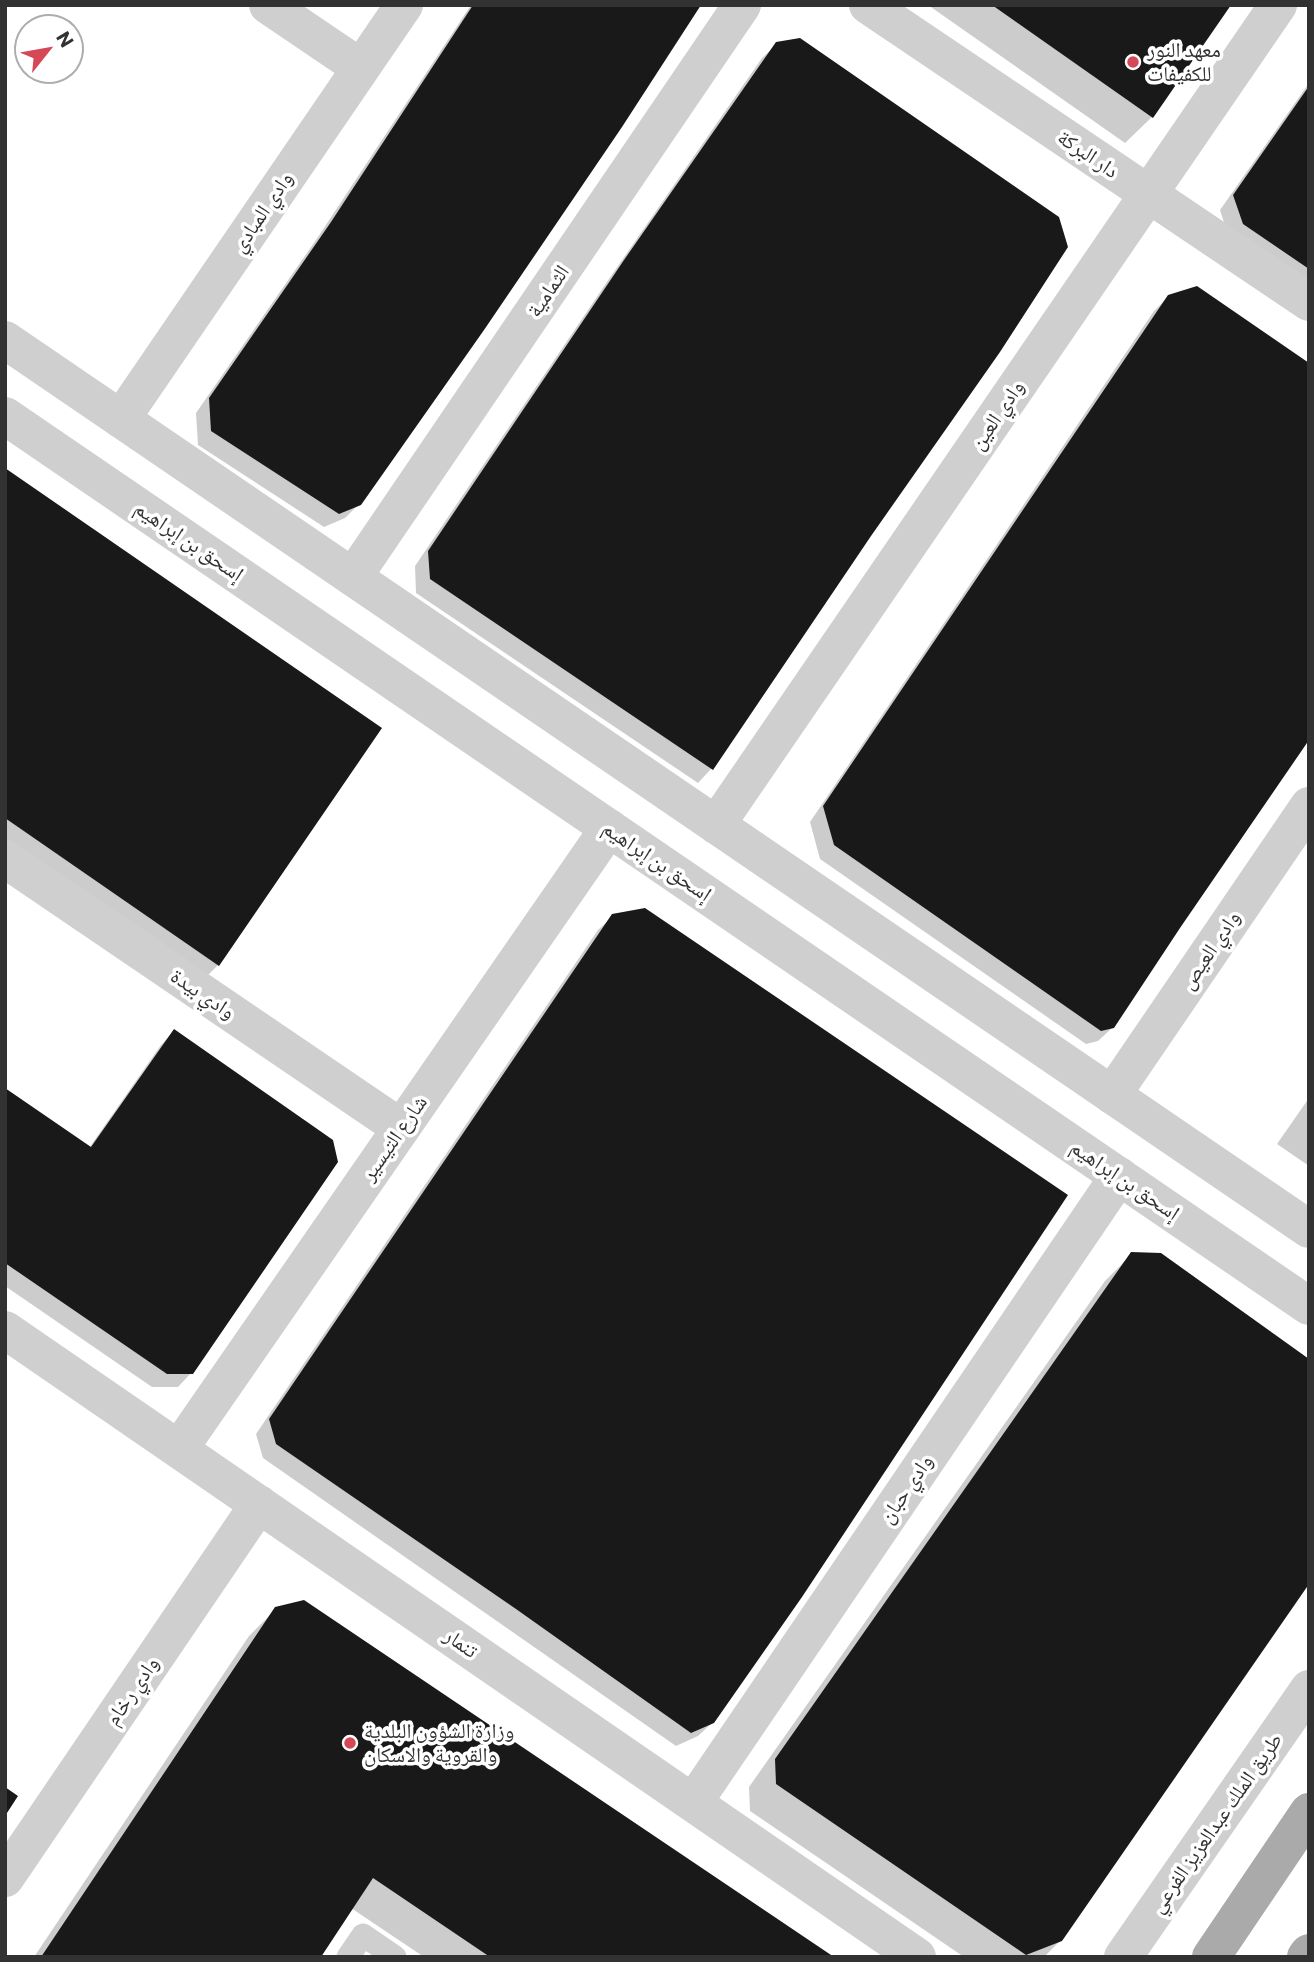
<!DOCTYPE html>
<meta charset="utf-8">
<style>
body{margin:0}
#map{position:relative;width:1314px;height:1962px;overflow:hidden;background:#fff;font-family:Commissioner,sans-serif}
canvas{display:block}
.frame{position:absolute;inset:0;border:7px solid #323232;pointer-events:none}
.north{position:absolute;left:14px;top:14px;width:70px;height:70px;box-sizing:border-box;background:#fff;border:2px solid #adadad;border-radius:50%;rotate:59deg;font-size:19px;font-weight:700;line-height:28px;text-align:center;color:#323232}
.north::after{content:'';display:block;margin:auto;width:24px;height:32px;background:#d54956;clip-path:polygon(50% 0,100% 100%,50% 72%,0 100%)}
</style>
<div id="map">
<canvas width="1314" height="1962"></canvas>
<div class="frame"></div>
<div class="north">N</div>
</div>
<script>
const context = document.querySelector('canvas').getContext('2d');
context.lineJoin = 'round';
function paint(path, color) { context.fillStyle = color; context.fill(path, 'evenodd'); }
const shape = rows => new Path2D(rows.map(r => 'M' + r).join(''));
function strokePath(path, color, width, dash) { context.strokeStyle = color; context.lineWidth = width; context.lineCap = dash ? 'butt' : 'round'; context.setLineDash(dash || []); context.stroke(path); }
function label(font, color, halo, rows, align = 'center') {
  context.font = font + ' Commissioner,"Noto Naskh Arabic",sans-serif'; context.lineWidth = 7; context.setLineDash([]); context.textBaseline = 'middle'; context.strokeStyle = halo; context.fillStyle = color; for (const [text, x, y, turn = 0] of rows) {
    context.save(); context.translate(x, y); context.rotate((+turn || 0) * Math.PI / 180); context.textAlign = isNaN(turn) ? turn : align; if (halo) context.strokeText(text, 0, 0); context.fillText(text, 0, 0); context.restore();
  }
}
paint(shape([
 [471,5,699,5,359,504,345,518,324,527,198,445,196,413,318,237],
 [928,5,1229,5,1152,117,1125,143],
 [777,44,870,535,711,769,698,783,416,593,415,566,611,276,762,58],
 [1309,83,1309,292,1229,238,1220,210],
 [1168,297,1179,926,1113,1027,1098,1041,1086,1044,820,859,810,822,1154,311],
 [5,470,218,965,204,979,5,841],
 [613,916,713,1722,698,1736,676,1746,263,1458,256,1434,598,930],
 [174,1031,192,1372,178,1387,152,1387,5,1286,5,1091,89,1148,161,1045],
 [1309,1098,1309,1166,1277,1144],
 [1132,1254,1061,1940,1044,1957,964,1957,750,1811,749,1787,1105,1281],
 [276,1609,831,1957,424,1957,351,1908,319,1957,34,1957,249,1636]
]), '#0003');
paint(shape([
 [473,5,701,5,622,127,484,330,361,505,339,514,211,431,209,398,331,222],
 [992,5,1231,5,1153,118],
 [800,38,1059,217,1068,247,1000,352,871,536,713,770,430,579,428,551,624,260,776,42],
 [1309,86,1309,269,1243,224,1233,195],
 [1197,286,1309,363,1309,740,1180,928,1114,1028,1101,1031,834,845,823,806,1168,295],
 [5,468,382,728,219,966,5,818],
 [645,908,1068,1195,802,1597,714,1723,691,1733,516,1609,276,1444,269,1419,612,914],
 [174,1029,333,1140,338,1162,193,1374,167,1374,5,1263,5,1088,91,1147],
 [1131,1252,1161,1253,1309,1359,1309,1584,1062,1941,1026,1955,776,1784,775,1759],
 [304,1600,834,1957,490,1957,373,1878,321,1957,41,1957,275,1607],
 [5,1787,18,1796,5,1816]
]), '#191919');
strokePath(shape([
 [348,1957,363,1935,395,1957]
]), '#cfcfcf', 23);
strokePath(shape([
 [268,5,361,68],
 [868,5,1309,302],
 [121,419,404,5],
 [353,577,742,5],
 [716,825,1278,5],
 [5,859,401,1128],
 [1112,1095,1309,806],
 [5,1330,917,1957],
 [179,1449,609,828],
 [693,1803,1119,1176],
 [5,1878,259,1504]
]), '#cfcfcf', 38);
strokePath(shape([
 [5,340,1309,1229],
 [5,416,1309,1306],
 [1123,1957,1309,1689]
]), '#cfcfcf', 38);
strokePath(shape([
 [1211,1957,1309,1812],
 [1306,1957,1309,1953]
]), '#aaa', 38);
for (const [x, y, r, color] of [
 [1133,62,7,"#d54956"],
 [350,1743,7,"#d54956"]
]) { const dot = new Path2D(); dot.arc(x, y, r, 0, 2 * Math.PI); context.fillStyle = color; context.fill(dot); strokePath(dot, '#fff', 2.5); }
label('21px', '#323232', '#fff', [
 ["معهد النور",1147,50],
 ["للكفيفات",1147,74],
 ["وزارة الشؤون البلدية",364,1731],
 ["والقروية والاسكان",364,1755]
], 'left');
label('21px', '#323232', '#fff', [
 ["دار البركة",1088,154,34],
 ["وادي المبادي",262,212,-56],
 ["الثمامية",548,291,-56],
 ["وادي العين",997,415,-56],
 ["إسحق بن إبراهيم",189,541,34],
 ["إسحق بن إبراهيم",657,861,34],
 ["وادي العيص",1210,950,-56],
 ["وادي بيدة",203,994,34],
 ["شارع التيسير",394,1138,-55],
 ["إسحق بن إبراهيم",1125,1180,34],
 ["وادي حبان",906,1489,-56],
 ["تنمار",461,1643,35],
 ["وادي رخام",132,1691,-56],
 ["طريق الملك عبدالعزيز الفرعي",1216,1823,-55]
]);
</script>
